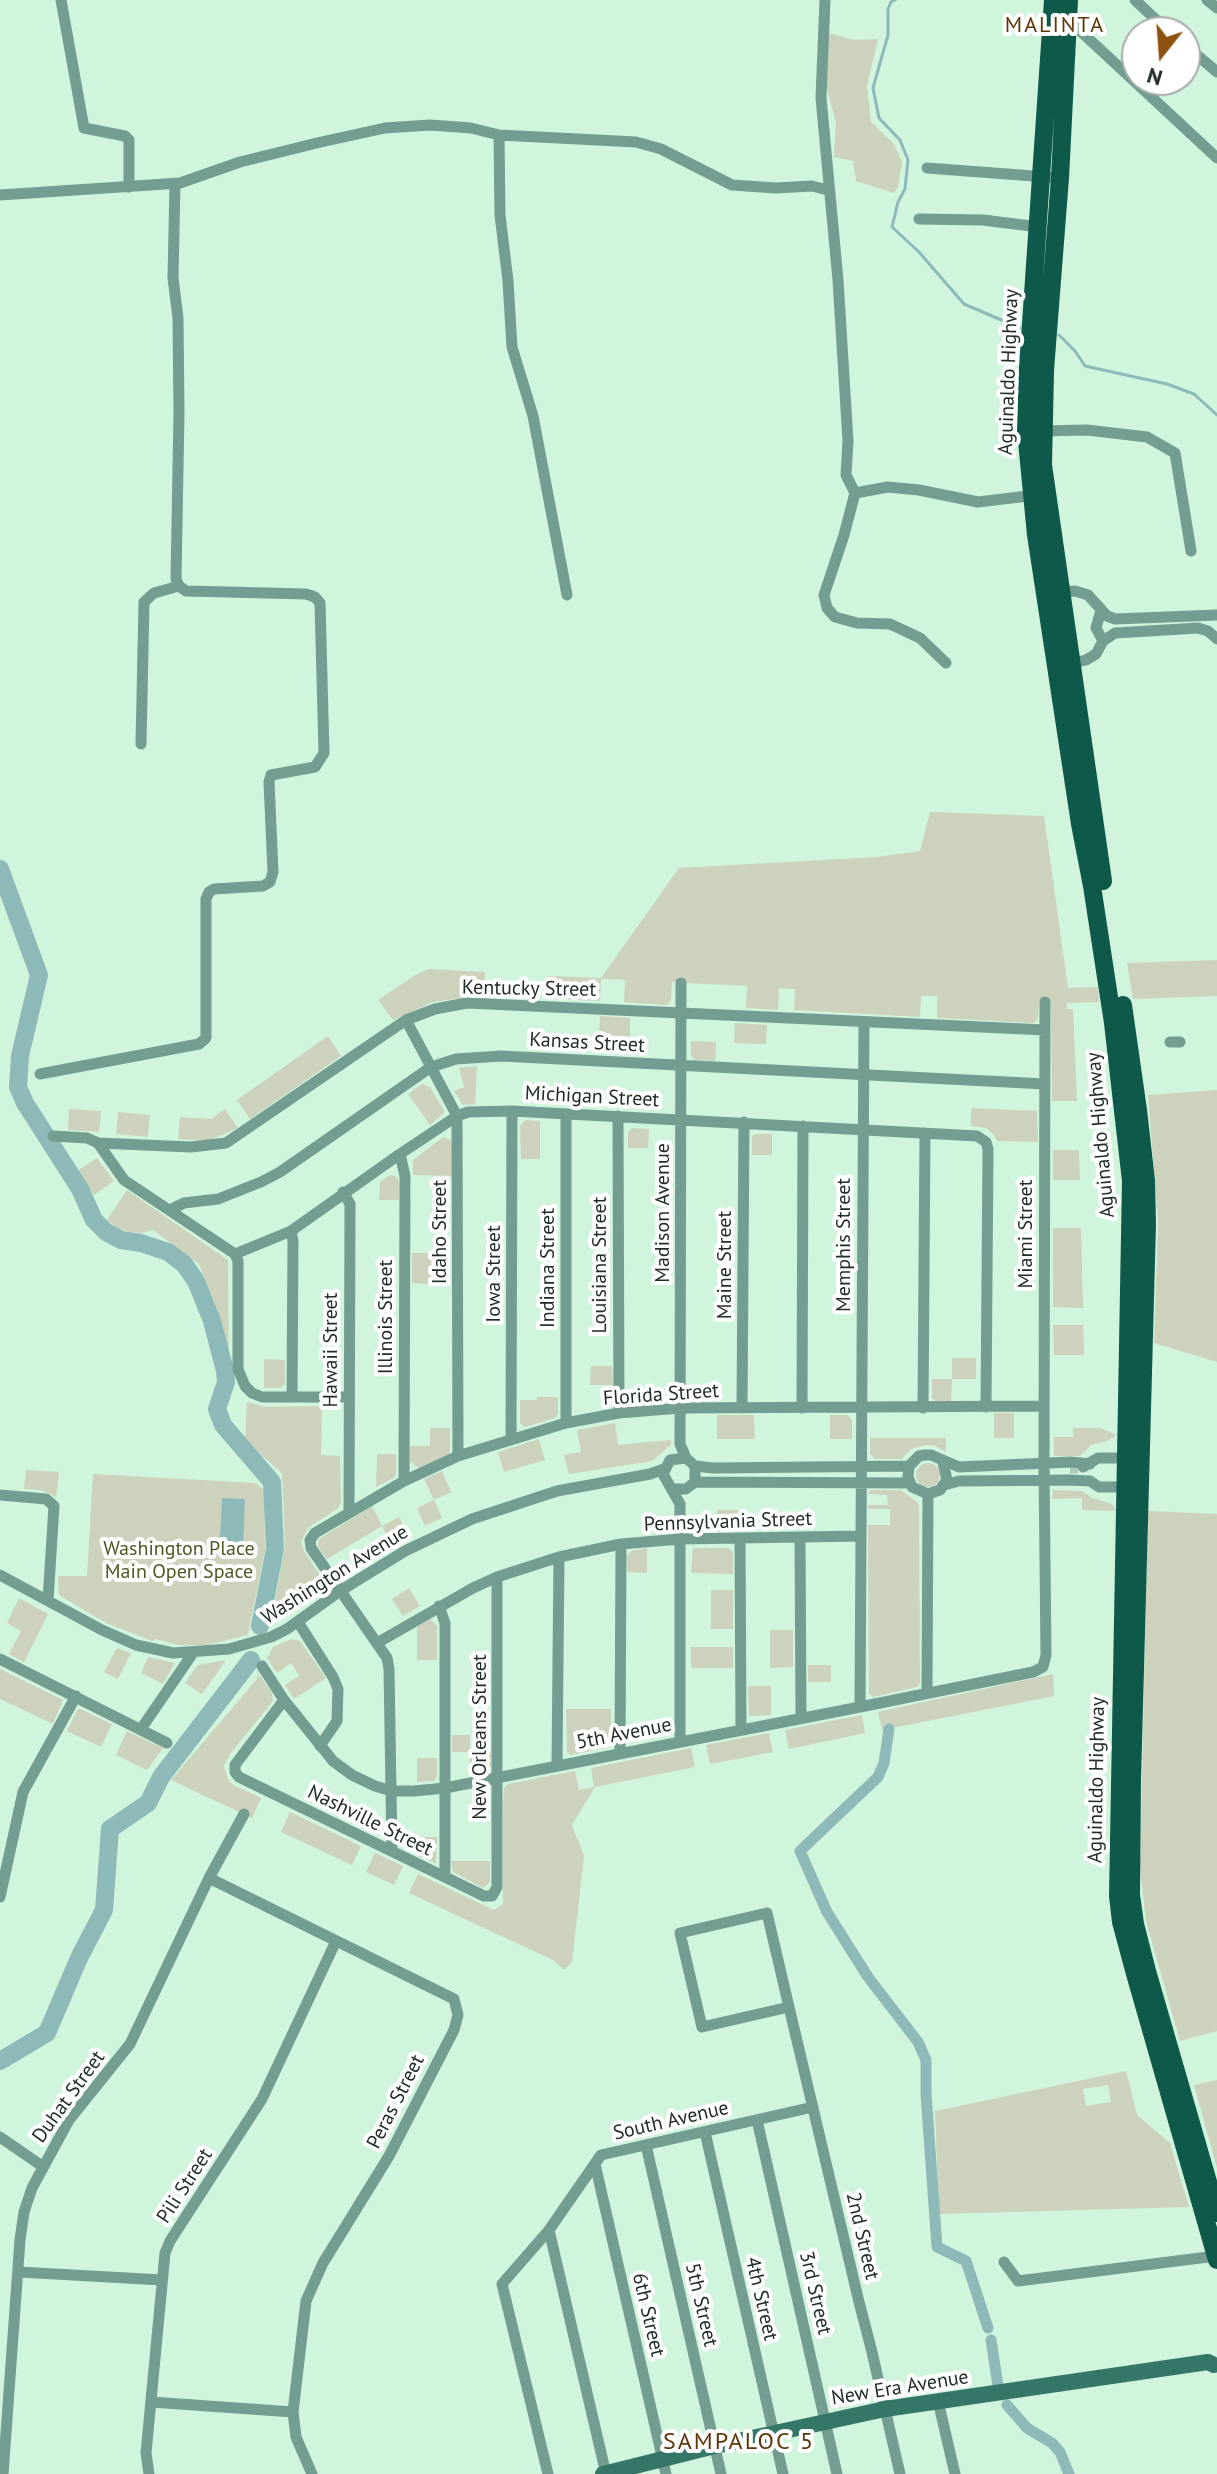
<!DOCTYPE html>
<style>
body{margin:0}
#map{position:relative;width:1217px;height:2474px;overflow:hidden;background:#d1f4dd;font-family:"PT Sans",sans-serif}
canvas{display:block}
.north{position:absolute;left:1121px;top:16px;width:80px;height:80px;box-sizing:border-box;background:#fff;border:2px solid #a6aba8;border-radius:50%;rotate:197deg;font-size:22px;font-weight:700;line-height:32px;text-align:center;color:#202e25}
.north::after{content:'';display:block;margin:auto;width:28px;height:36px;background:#8d5211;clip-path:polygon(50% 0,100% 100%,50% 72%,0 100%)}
</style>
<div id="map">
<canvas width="1217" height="2474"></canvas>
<div class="north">N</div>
</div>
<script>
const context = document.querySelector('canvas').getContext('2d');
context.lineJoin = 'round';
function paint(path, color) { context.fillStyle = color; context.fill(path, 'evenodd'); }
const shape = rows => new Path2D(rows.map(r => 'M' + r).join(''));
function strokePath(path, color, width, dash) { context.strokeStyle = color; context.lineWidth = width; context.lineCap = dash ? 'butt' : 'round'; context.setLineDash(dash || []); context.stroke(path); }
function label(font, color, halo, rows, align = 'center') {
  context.font = font + ' "PT Sans",sans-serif'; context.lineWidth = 8; context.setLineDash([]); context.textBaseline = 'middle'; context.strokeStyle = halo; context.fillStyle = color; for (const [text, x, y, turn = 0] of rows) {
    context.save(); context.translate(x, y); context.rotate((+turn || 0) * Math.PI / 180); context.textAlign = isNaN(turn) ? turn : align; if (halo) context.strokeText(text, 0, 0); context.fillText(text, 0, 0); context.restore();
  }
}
paint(shape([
 [828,33,854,40,878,39,867,86,871,122,894,144,902,162,898,187,894,193,856,181,853,161,834,157,836,123,827,89],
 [930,812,1044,816,1068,988,1098,987,1099,1002,1067,1003,1067,1009,1073,1009,1077,1101,1052,1101,1051,1002,1039,1002,1038,1018,1034,1023,937,1018,937,996,921,996,920,1017,794,1010,795,989,793,989,779,988,778,1010,746,1008,747,986,705,984,672,982,671,1000,667,1005,624,1002,625,980,604,979,601,979,600,1001,547,998,548,976,601,978,679,868,877,857,920,851],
 [1217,960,1217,996,1133,999,1127,963],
 [429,969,485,972,484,995,433,1002,393,1020,378,1000,417,974],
 [600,1016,630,1018,630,1036,599,1035],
 [735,1023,767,1025,766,1044,734,1043],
 [328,1036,341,1056,250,1119,237,1100],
 [691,1041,716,1042,715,1061,695,1060,691,1055],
 [477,1066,475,1104,463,1105,454,1091,464,1087,459,1068],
 [422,1084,430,1087,445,1112,430,1125,408,1094],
 [1217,1090,1217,1362,1154,1343,1158,1223,1148,1095],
 [971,1108,1037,1111,1038,1142,997,1141,994,1135,986,1128,971,1126],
 [69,1109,101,1111,99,1132,68,1130],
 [225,1109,238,1128,208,1141,178,1139,180,1117,211,1119],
 [118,1112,150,1115,148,1137,116,1134],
 [525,1120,540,1121,540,1159,521,1159,520,1126],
 [632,1128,649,1129,648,1148,628,1148,628,1133],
 [756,1134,772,1134,772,1155,752,1155,752,1136],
 [443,1137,449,1139,453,1144,452,1176,413,1175,413,1160],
 [1053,1150,1079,1150,1080,1180,1053,1180],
 [97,1158,114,1181,94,1195,77,1171],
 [390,1175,396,1176,399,1182,399,1200,379,1200,380,1182],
 [127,1190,228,1260,229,1375,218,1311,199,1264,153,1230,142,1233,130,1232,117,1228,107,1220],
 [1053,1228,1081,1228,1083,1308,1053,1307],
 [412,1253,431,1253,431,1284,412,1283],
 [1053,1325,1083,1325,1084,1355,1054,1355],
 [952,1358,976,1358,976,1379,952,1379,951,1402,937,1402,932,1398,932,1379,952,1379],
 [264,1359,285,1360,285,1384,281,1388,264,1388],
 [591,1366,612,1366,613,1385,590,1385],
 [537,1397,558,1397,558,1414,555,1418,525,1427,520,1423,520,1400,537,1400],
 [247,1402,265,1407,322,1406,321,1455,340,1456,341,1503,337,1509,308,1528,301,1542,304,1551,326,1584,325,1587,270,1627,285,1546,282,1473,245,1441],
 [994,1413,1014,1413,1014,1438,994,1438],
 [717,1415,754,1415,755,1439,717,1439],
 [830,1415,848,1415,852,1421,852,1439,830,1439],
 [615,1423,618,1445,671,1440,671,1445,652,1461,569,1474,564,1455,581,1452,577,1430],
 [430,1428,450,1428,450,1450,449,1454,419,1468,410,1462,410,1446,430,1446],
 [1073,1428,1100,1428,1117,1435,1107,1441,1091,1445,1080,1456,1056,1456,1054,1455,1054,1437,1073,1437],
 [946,1438,946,1452,935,1446,926,1445,911,1449,902,1459,875,1459,870,1454,870,1438],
 [539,1439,545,1460,504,1472,498,1452],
 [377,1454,396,1454,396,1474,394,1478,376,1487],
 '916 1475a12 12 0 1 1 24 0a12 12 0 1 1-24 0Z',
 [26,1470,59,1472,56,1497,41,1490,24,1489],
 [442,1471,451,1492,434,1500,442,1518,425,1526,417,1508,434,1500,424,1479],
 [93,1474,255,1483,264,1490,265,1551,248,1635,207,1645,179,1645,155,1639,152,1641,106,1623,59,1595,58,1576,87,1576],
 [870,1490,901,1490,918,1503,919,1509,920,1682,917,1687,873,1697,869,1694,868,1525,890,1525,890,1509,868,1509,868,1505,888,1505,887,1495,868,1494],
 [1053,1490,1082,1491,1092,1498,1112,1504,1116,1511,1082,1510,1082,1498,1052,1499],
 [372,1506,382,1526,399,1517,408,1534,391,1543,382,1526,327,1559,318,1547,319,1539],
 [739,1510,739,1531,718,1532,717,1510],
 [1148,1511,1217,1514,1217,2031,1180,2041,1146,1921,1140,1868],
 [647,1548,647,1573,627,1572,627,1556,631,1551],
 [693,1548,729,1548,733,1552,733,1574,691,1573],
 [409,1588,420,1606,403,1616,392,1599],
 [711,1590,733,1590,733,1629,711,1629],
 [19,1598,48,1614,24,1662,9,1654,21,1631,7,1623],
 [430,1619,437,1626,437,1660,417,1660,417,1627],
 [770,1630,793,1630,793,1667,770,1668],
 [292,1639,300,1641,326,1678,294,1699,285,1685,299,1676,294,1667,291,1663,277,1673,267,1658,273,1647],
 [691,1647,733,1647,733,1668,691,1668],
 [117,1648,131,1653,118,1679,104,1672],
 [148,1657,175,1663,163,1684,141,1673],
 [226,1660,202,1694,185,1683,198,1665],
 [808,1665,831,1665,831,1682,808,1682],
 [0,1669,63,1700,53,1724,0,1699],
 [258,1673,272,1693,273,1701,230,1754,224,1766,228,1779,233,1785,261,1798,252,1818,171,1780,257,1679],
 [1053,1674,1054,1696,882,1730,878,1712],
 [748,1686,771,1686,771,1715,749,1716],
 [80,1709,112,1724,101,1747,67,1731,77,1710],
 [566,1709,611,1709,611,1741,606,1748,570,1755,567,1751],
 [862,1715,865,1733,789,1749,785,1730],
 [127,1731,163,1748,147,1770,116,1755],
 [769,1733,773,1752,710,1764,706,1745],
 [452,1735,470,1735,470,1752,491,1752,491,1766,485,1774,470,1776,470,1752,452,1752],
 [691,1748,695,1767,595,1787,572,1825,584,1856,572,1962,564,1970,553,1960,409,1893,418,1874,494,1910,503,1904,503,1812,504,1788,508,1784,575,1771,579,1790,594,1787,591,1768],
 [417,1758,437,1758,437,1776,434,1781,417,1782],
 [290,1812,361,1846,352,1865,281,1832],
 [418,1837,437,1837,436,1863,418,1856],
 [375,1853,403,1866,394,1885,366,1872],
 [451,1861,490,1861,490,1882,483,1888,453,1872],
 [1126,2071,1137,2115,1170,2143,1189,2207,939,2214,935,2111],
 [1108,2085,1111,2102,1086,2106,1083,2089],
 [1217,2080,1217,2168,1194,2085]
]), '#ccd2bb');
paint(shape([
 [222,1498,245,1499,243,1546,232,1546,227,1540,220,1539]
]), '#8dbab9');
strokePath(shape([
 [895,0,891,2,888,9,888,35,873,88,879,118,900,140,908,160,905,189,898,202,892,227,919,252,964,304,1020,328],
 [1059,335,1075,351,1085,366,1167,384,1194,394,1217,415]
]), '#8dbab9', 3);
strokePath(shape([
 [889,1729,884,1763,878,1777,800,1851,827,1912,868,1977,918,2042,926,2060,926,2094,937,2247,966,2261,988,2328],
 [991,2340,998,2386],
 [1007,2405,1027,2428,1052,2443,1060,2452,1069,2474]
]), '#8dbab9', 11);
strokePath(shape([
 [0,869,39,975,20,1056,18,1087,25,1103,80,1189,94,1220,106,1232,121,1240,141,1243,168,1252,184,1264,196,1281,212,1321,225,1371,226,1382,217,1409,223,1425,272,1482,275,1549,260,1626],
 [0,2061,47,2033,79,1958,104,1910,110,1829,148,1803,161,1777,251,1660]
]), '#8dbab9', 18);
strokePath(shape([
 [1070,1468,1078,1468]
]), '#aeccb8', 11, [11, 5.5]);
strokePath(shape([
 [61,0,84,128,125,136,129,140,129,187],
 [825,0,821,98,838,280,848,441,846,475,855,493,888,487,919,490,978,502,1036,495],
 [1135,0,1169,32],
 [1207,0,1217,8],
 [1064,26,1076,27,1217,158],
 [1185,45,1217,72],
 [499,135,500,215,508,281,512,347,533,416,567,595],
 [927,168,1060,178],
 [0,195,180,183,240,162,321,142,385,128,430,125,471,128,499,135,636,142,661,149,732,185,776,188,812,186,828,190],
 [919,219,983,220,1039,227],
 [1039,431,1087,430,1147,437,1175,453,1191,551],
 [855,493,844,535,824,595,827,608,835,617,857,623,890,624,920,638,946,663],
 [1057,593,1075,591,1088,595,1107,616,1115,619,1217,615],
 [1101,610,1096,628,1103,641],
 [1068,664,1086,660,1096,654,1103,641,1115,633,1198,628,1208,631,1217,639],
 [141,744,144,602,154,593,179,586],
 [681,983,680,1444,686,1458],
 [406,1020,457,1116,458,1456],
 [1170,1042,1180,1042],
 [40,1074,199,1044,206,1038,206,899,209,892,214,889,263,886,270,882,273,872,269,782,271,775,315,767,324,753,320,603,315,597,306,594,186,591,179,586,176,579,179,413,178,318,173,278,175,183],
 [618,1116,619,1413],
 [53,1136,87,1138,98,1143,191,1147,226,1143,406,1020,435,1009,467,1003,1045,1030],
 [98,1143,124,1180,235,1254],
 [400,1154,405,1176,404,1481],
 [343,1192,350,1204,349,1510],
 [170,1210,184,1203,218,1199,261,1182,280,1172,431,1067,456,1059,501,1056,1045,1084],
 [291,1231,293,1241,292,1397],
 [235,1254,291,1231,400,1154,457,1116,468,1112,512,1111,977,1136,986,1142,988,1149,986,1407],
 [235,1254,238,1261,238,1369,245,1386,252,1393,262,1397,349,1397],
 [742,1408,744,1122],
 [802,1408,803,1126],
 [923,1408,925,1133],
 [566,1423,566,1114],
 [511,1438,512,1111],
 [943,1462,947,1480,940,1490,928,1494,912,1487,908,1477,909,1466,919,1456,925,1455,931,1455,959,1467,1071,1462,1090,1464],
 [695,1466,713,1468,909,1466],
 [1083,1467,1098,1458,1132,1458],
 [695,1482,909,1483],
 [944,1485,959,1481,1069,1480,1090,1481,1099,1487,1131,1487],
 [673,1489,686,1489,695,1482,695,1466,686,1458,670,1460,663,1474,680,1504,680,1742],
 [0,1495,46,1499,54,1506,48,1600],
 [800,1537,801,1718],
 [740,1538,741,1730],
 [0,1575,102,1630,136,1645,173,1653,229,1649,271,1637,287,1629,340,1591,405,1551,472,1519,557,1491,650,1474,664,1469],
 [439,1606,445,1623,445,1877],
 [298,1622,333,1677,338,1689,337,1721,320,1746],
 [377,1643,473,1588,497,1577,559,1557,621,1544,680,1539,861,1536],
 [0,1659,167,1743],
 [262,1666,284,1700,333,1761,352,1775,375,1786,392,1791,414,1791,445,1788,860,1707,1033,1672,1043,1667,1046,1655,1044,1466,1045,1002],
 [927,1693,928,1494],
 [284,1700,235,1765,235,1772,239,1777,484,1896,492,1896,497,1887,497,1577],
 [860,1707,864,1022],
 [141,1729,193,1653],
 [620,1754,621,1544],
 [557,1765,559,1557],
 [392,1851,389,1669,387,1658,311,1548,310,1540,315,1533,404,1481,458,1456,566,1423,619,1413,680,1408,1044,1406],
 [209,1878,454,1999,458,2015,454,2030,389,2156,323,2263,306,2301,293,2412,296,2437,312,2474],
 [0,1897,23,1792,76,1696],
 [789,2007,702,2027,680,1933,767,1913,789,2007,859,2302,871,2348,900,2474],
 [757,2120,837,2474],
 [705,2132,783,2474],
 [0,2137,42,2166],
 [646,2145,721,2474],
 [595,2164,666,2474],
 [549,2230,606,2474],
 [1004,2262,1018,2281,1216,2256],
 [19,2272,162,2280],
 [938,2401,955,2474],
 [151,2402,293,2412],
 [3,2474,20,2240,24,2212,32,2188,69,2120,130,2044,209,1878,244,1814],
 [149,2474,146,2453,165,2253,170,2241,262,2099,336,1941],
 [548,2474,502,2284,549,2230,601,2155,813,2107]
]), '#739d91', 11);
strokePath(shape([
 [603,2474,715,2446,885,2409,1208,2362,1214,2365]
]), '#347768', 16);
strokePath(shape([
 [1053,0,1028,368,1026,431,1036,535,1080,824,1092,886,1113,1023,1131,1181,1118,1896,1121,1922,1135,1974,1217,2260],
 [1069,0,1060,178,1045,370,1043,465,1103,881],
 [1123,1005,1138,1110,1146,1181,1147,1224,1132,1780,1131,1895,1135,1924,1147,1971,1217,2213]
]), '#0f594b', 18);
label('20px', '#202e25', '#fff', [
 ["Aguinaldo Highway",1009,372,-88],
 ["Kentucky Street",529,989,1],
 ["Kansas Street",587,1043,3],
 ["Michigan Street",592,1097,3],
 ["Aguinaldo Highway",1101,1135,-95],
 ["Madison Avenue",663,1213,-90],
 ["Idaho Street",440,1232,-90],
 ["Miami Street",1026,1234,-90],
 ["Memphis Street",844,1245,-90],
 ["Louisiana Street",600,1265,-90],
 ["Maine Street",725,1265,-90],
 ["Indiana Street",548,1268,-90],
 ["Iowa Street",494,1274,-90],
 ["Illinois Street",386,1317,-90],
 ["Hawaii Street",331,1350,-90],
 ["Florida Street",661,1395,-4],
 ["Pennsylvania Street",728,1522,-2],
 ["Washington Avenue",335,1575,-32],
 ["5th Avenue",624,1734,-11],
 ["New Orleans Street",480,1737,-90],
 ["Aguinaldo Highway",1097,1780,-89],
 ["Nashville Street",370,1821,26],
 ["Duhat Street",69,2097,-54],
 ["Peras Street",396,2102,-63],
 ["South Avenue",671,2121,-13],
 ["Pili Street",185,2186,-57],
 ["2nd Street",862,2236,77],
 ["3rd Street",815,2293,77],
 ["4th Street",761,2299,77],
 ["5th Street",701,2305,77],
 ["6th Street",648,2315,77],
 ["New Era Avenue",900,2388,-9]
]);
label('20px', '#4f5823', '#fff', [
 ["Washington Place",179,1549],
 ["Main Open Space",179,1572]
]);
context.letterSpacing = '2px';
label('22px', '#5f360a', '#fff', [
 ["MALINTA",1055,26]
]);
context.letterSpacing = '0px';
context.letterSpacing = '2px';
label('24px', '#5f360a', '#fff', [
 ["SAMPALOC 5",739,2442]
]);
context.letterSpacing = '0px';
</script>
